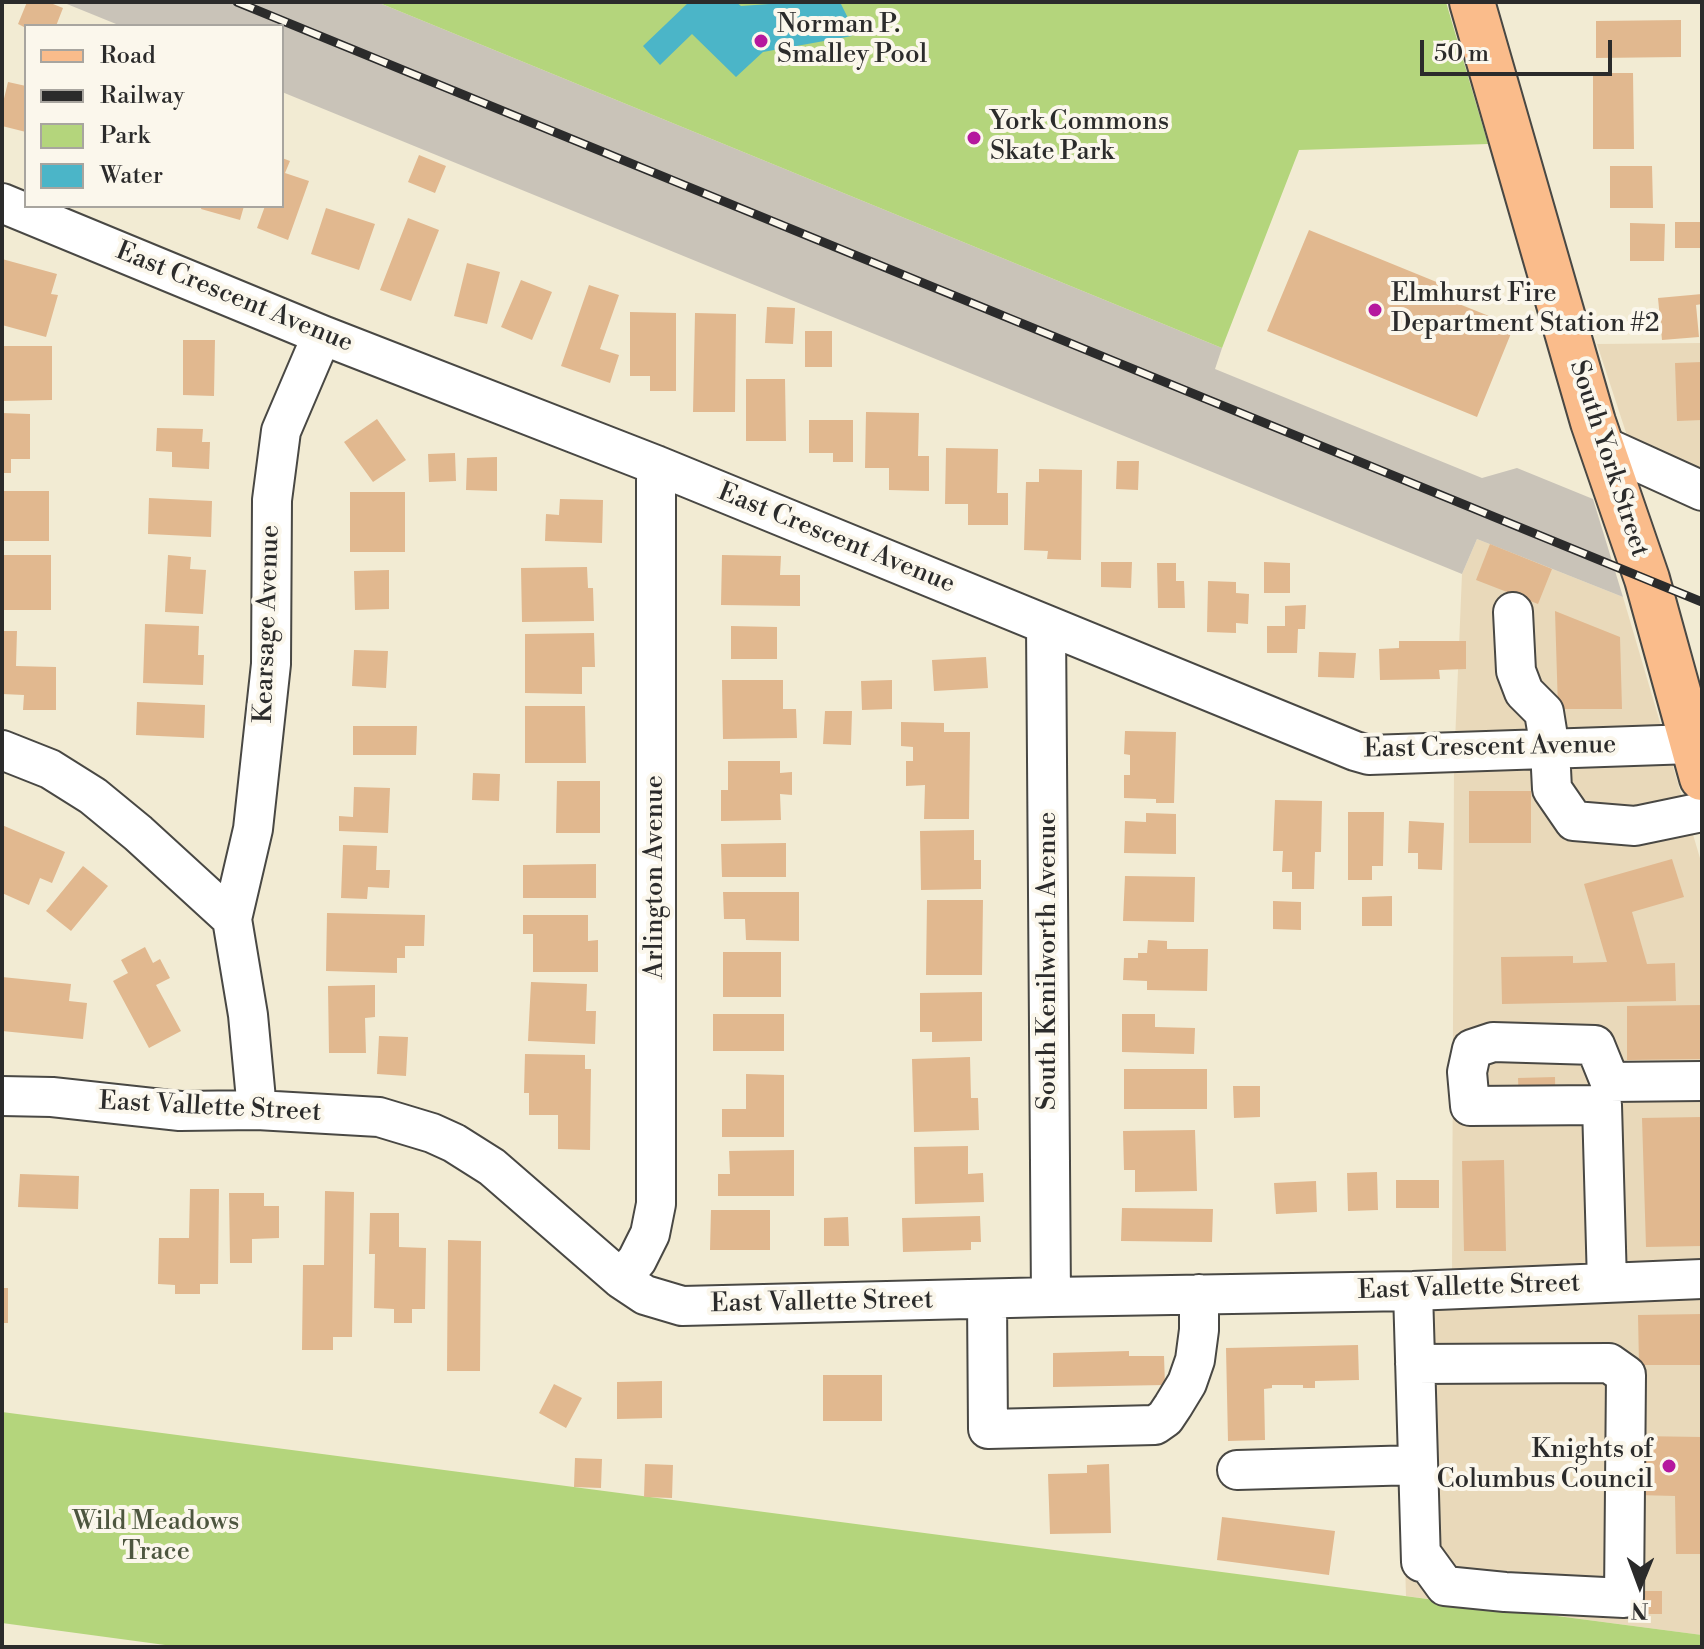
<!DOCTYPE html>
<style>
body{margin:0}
#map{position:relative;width:1704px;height:1649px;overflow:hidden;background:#f2ebd3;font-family:"Libre Bodoni",serif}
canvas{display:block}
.frame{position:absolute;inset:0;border:4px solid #2b2b2b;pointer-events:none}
.legend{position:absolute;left:24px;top:24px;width:260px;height:184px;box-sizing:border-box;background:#fbf7ec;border:2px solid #a8a59f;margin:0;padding:10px 14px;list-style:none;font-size:24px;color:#2b2b2b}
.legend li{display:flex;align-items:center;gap:16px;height:40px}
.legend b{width:40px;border:2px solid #a8a59f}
.north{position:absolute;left:1600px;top:1545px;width:80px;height:80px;-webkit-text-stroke:6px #fbf7ec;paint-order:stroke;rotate:181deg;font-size:22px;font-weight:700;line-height:32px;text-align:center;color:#2b2b2b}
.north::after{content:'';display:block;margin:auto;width:28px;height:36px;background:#2b2b2b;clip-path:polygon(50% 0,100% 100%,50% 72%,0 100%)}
.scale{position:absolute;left:1420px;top:40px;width:192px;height:36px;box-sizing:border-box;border:4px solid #2b2b2b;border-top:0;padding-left:10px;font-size:24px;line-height:28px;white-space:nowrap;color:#2b2b2b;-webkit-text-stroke:6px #fbf7ec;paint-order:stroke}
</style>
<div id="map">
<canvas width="1704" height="1649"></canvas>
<div class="frame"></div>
<ul class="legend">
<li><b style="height:10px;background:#fabc8b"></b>Road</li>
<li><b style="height:10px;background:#2b2b2b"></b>Railway</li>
<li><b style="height:22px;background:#b4d57c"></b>Park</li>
<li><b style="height:22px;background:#4bb5c8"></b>Water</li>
</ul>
<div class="north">N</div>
<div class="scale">50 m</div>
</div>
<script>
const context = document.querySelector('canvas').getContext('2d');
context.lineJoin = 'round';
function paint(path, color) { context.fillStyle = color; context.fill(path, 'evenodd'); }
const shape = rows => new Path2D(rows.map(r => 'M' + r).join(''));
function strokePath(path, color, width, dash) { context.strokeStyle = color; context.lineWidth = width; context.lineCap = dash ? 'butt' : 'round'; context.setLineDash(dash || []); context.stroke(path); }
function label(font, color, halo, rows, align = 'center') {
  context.font = font + ' "Libre Bodoni",serif'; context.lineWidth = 8; context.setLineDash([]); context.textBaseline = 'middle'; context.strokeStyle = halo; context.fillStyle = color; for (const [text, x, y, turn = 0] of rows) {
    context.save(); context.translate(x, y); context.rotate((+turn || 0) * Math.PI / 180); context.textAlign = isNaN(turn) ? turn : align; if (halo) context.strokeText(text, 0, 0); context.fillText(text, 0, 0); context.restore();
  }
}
paint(shape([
 [1702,343,1702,484,1633,454,1597,344],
 [1477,539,1623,597,1702,865,1702,1264,1452,1273,1454,766,1462,574],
 [1702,1287,1702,1635,1406,1596,1397,1296]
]), '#e9d9ba');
paint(shape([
 [62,2,377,2,1222,348,1215,369,1482,478,1517,468,1593,499,1623,597,1477,539,1462,574,282,92,282,26,121,26]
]), '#c9c3b8');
paint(shape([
 [377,2,1446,2,1488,144,1299,150,1222,348],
 [2,1412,1702,1635,1702,1647,180,1647,2,1623]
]), '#b4d57c');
paint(shape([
 [689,2,736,2,741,6,769,4,770,2,840,2,847,16,852,36,763,52,736,77,692,34,660,65,643,46]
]), '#4bb5c8');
paint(shape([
 [27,2,48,2,63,8,56,26,26,26,26,28,18,24],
 [1681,20,1681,57,1596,58,1596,21],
 [1593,73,1633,73,1634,149,1593,149],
 [8,82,26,86,26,132,2,126,2,107],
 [419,155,446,166,435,193,408,182],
 [282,158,290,161,285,173,309,181,288,240,257,228,265,206,282,206],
 [1610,166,1652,166,1653,208,1610,208],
 [202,206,244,206,240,220,201,209],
 [326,208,375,224,359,270,311,254],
 [408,218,439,230,411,301,380,290],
 [1675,222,1702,222,1702,248,1675,248],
 [1630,223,1665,224,1664,261,1630,261],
 [1309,230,1439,283,1434,294,1514,326,1477,417,1267,331],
 [2,259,57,274,51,294,58,295,46,337,2,325],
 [467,263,500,272,487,324,454,316],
 [521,280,552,292,532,340,501,327],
 [589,285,619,295,600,349,619,355,610,383,561,366],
 [1702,294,1702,304,1696,305,1699,337,1662,340,1658,298],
 [767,307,795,308,793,344,765,343],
 [630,312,676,313,676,391,650,391,650,376,630,376],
 [695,313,736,314,735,412,693,412],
 [805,331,832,331,832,367,805,367],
 [183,340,215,340,214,396,183,395],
 [2,346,52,346,52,400,2,401],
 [1702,362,1702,420,1677,421,1675,363],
 [746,379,785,379,786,441,746,441],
 [866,412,919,413,918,456,929,456,929,491,889,490,889,468,865,468],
 [2,413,30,414,30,459,11,459,11,473,2,473],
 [377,419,406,460,373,482,344,442],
 [809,420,853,420,853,462,833,462,833,453,809,453],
 [157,428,203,429,202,442,210,442,209,469,172,467,172,452,156,451],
 [946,448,998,449,997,493,1008,493,1008,525,968,525,968,504,945,504],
 [455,453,456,481,429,482,428,454],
 [497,457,497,491,466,490,467,458],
 [1117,461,1139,461,1138,490,1116,489],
 [1039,469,1082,470,1081,560,1047,559,1048,551,1024,550,1026,482,1039,482],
 [2,491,49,491,49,541,2,541],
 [350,492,405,492,405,552,350,552],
 [149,498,212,501,211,537,148,534],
 [560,499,603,500,602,543,545,541,546,514,559,515],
 [1490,544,1552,569,1538,604,1476,580],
 [2,555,51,555,51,610,2,610],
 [168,555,191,557,190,569,206,570,203,614,165,612],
 [722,555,781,556,780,575,800,575,800,606,721,605],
 [1101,562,1132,562,1131,588,1101,587],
 [1264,562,1290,563,1290,593,1264,593],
 [1157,563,1176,563,1176,581,1184,581,1185,608,1158,608],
 [587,567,588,588,593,588,594,621,522,622,521,568],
 [389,570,389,609,355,610,354,571],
 [1208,581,1236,582,1236,593,1249,594,1248,624,1236,623,1236,633,1207,632],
 [1306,605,1305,629,1298,629,1297,653,1267,653,1267,626,1285,626,1285,606],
 [1555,611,1620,637,1622,709,1558,709],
 [145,624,199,626,198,655,204,655,203,685,143,683],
 [731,626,777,627,777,659,731,659],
 [2,631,17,631,16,666,56,667,56,710,23,710,24,695,2,694],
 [594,633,595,667,582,667,582,694,525,693,525,634],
 [1399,641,1466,641,1466,669,1439,670,1440,679,1380,680,1379,649,1399,648],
 [354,650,388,651,386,688,352,686],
 [1319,652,1356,653,1354,678,1318,677],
 [986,657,988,688,934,691,932,660],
 [722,680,783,680,783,709,796,709,797,738,723,739],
 [892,680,892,709,862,710,861,681],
 [137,702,205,705,204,738,136,735],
 [525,706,585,706,586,763,525,763],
 [825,711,852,711,851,745,823,744],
 [901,722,944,723,944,732,970,732,969,819,924,819,925,785,906,786,906,761,913,761,913,747,901,746],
 [353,726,417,726,416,755,353,755],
 [1125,731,1176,732,1174,803,1156,803,1156,799,1124,798,1124,775,1130,775,1130,755,1124,754],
 [728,761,780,761,780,773,792,772,792,795,780,794,781,820,721,821,721,790,728,790],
 [473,773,500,774,499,801,472,800],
 [557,781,600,781,600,833,556,833],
 [354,787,390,788,388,833,339,831,339,816,353,817],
 [1469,791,1531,791,1531,843,1469,843],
 [1275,800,1322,801,1321,852,1315,852,1314,889,1292,889,1292,872,1282,872,1283,851,1273,851],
 [1348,812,1384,812,1383,866,1372,866,1372,880,1348,880],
 [1146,813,1176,814,1176,854,1124,853,1125,821,1146,822],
 [1409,821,1444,823,1442,870,1418,869,1418,853,1408,853],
 [2,825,65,852,52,883,40,878,29,905,2,893],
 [974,830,974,860,981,860,981,889,921,890,920,831],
 [786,843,786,877,722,877,721,844],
 [343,845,377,846,376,870,390,870,389,888,368,887,367,899,341,898],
 [1672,859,1684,897,1632,912,1647,964,1675,963,1676,1001,1502,1004,1501,957,1573,956,1573,963,1607,962,1584,884],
 [596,864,596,898,523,898,523,865],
 [83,866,108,886,71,931,46,911],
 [1125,876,1195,877,1194,922,1123,921],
 [723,892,799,892,799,941,746,940,745,919,724,919],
 [1392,896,1392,926,1362,926,1362,897],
 [927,900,983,900,982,975,926,975],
 [1273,901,1301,902,1301,930,1273,929],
 [327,913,425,915,424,946,405,946,405,958,397,958,397,973,326,971],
 [523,915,588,915,588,941,598,940,598,972,533,972,533,934,523,934],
 [1148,940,1167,941,1167,949,1208,949,1207,991,1147,990,1147,981,1123,980,1124,958,1138,958,1138,953,1147,953],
 [145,947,153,963,160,959,170,978,156,985,181,1031,149,1048,113,981,128,973,121,960],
 [723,952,781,952,781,997,723,997],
 [2,977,71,984,69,1001,87,1003,83,1039,2,1031],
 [531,982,587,984,586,1011,596,1011,595,1044,528,1041],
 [375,985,375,1017,365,1018,366,1053,329,1053,328,986],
 [982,992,982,1041,932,1042,932,1032,920,1032,920,993],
 [1702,1005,1702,1059,1627,1060,1627,1006],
 [713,1014,784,1014,784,1051,713,1051],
 [1122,1014,1155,1014,1155,1027,1195,1028,1194,1054,1122,1052],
 [379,1036,408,1037,406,1076,377,1074],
 [525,1054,585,1055,585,1069,591,1069,590,1150,558,1149,558,1115,529,1115,529,1093,524,1093],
 [970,1057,971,1098,978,1098,979,1130,914,1132,912,1059],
 [1124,1069,1207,1069,1207,1109,1124,1109],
 [746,1074,784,1075,784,1137,722,1137,722,1109,746,1109],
 [1555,1077,1556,1125,1520,1127,1518,1078],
 [1233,1086,1260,1086,1260,1117,1234,1118],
 [1702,1117,1702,1246,1646,1247,1642,1118],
 [1195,1130,1197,1191,1135,1192,1135,1170,1124,1170,1123,1131],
 [968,1146,968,1174,983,1173,984,1202,915,1204,914,1147],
 [794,1150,794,1196,718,1196,718,1174,730,1174,729,1151],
 [1504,1160,1506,1251,1464,1251,1462,1161],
 [1377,1172,1378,1210,1348,1211,1347,1173],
 [20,1174,79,1176,78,1209,18,1207],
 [1396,1180,1439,1180,1439,1208,1396,1208],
 [1316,1181,1317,1212,1276,1214,1274,1183],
 [190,1189,219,1189,218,1284,200,1284,200,1294,175,1294,175,1285,158,1284,159,1238,189,1238],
 [325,1191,354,1192,352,1337,333,1337,333,1350,302,1350,303,1265,324,1265],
 [229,1193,264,1193,264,1206,279,1206,279,1238,252,1239,252,1263,230,1263],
 [1122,1208,1213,1209,1212,1242,1121,1241],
 [711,1210,770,1210,770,1250,710,1250],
 [370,1213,399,1213,399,1247,426,1248,425,1309,412,1309,412,1323,394,1323,394,1309,374,1308,375,1254,369,1254],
 [980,1216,981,1242,971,1242,971,1250,903,1252,902,1218],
 [848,1217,849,1246,824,1246,824,1218],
 [448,1240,481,1241,480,1371,447,1371],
 [2,1288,8,1288,8,1323,2,1323],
 [1702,1314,1702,1365,1639,1365,1638,1315],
 [1358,1345,1359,1380,1315,1381,1315,1388,1303,1388,1303,1385,1272,1385,1272,1388,1264,1389,1265,1440,1228,1441,1226,1348],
 [1129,1351,1129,1356,1164,1356,1165,1385,1053,1387,1053,1353],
 [823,1375,882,1375,882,1421,823,1421],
 [662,1381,662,1418,617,1419,617,1382],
 [554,1384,582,1398,566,1428,539,1413],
 [1637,1436,1702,1437,1702,1554,1676,1554,1675,1496,1637,1495],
 [575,1458,602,1459,601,1488,574,1487],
 [645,1464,673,1465,672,1498,644,1497],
 [1109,1464,1111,1533,1050,1534,1048,1474,1087,1473,1087,1465],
 [1222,1517,1335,1531,1329,1575,1217,1560],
 [1638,1591,1662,1591,1662,1614,1639,1614]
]), '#e1b88f');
const minor = shape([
 [2,203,322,335,656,465,1355,751,1369,755,1692,744],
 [1601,445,1702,491],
 [1513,612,1516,671,1524,692,1544,712,1550,749,1552,789,1574,821,1635,826,1702,812],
 [1046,625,1051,1297],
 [2,750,50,769,93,796,138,833,232,919,248,1015,257,1110],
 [232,919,253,829,271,664,272,500,281,431,322,335],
 [2,1096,52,1097,180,1111,257,1110,379,1117,432,1133,454,1143,492,1167,621,1279,645,1295,682,1306,1051,1297,1413,1291,1702,1279],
 [621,1279,637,1260,650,1234,656,1204,656,465],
 [1607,1283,1602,1105,1470,1106,1467,1072,1472,1049,1493,1042,1595,1045,1610,1082,1702,1081],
 [1413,1291,1421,1562],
 [987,1300,988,1429,1155,1425,1165,1418,1173,1406,1187,1383,1195,1360,1199,1330,1199,1294],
 [1415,1364,1609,1363,1626,1375,1624,1598,1505,1592,1445,1586,1421,1553],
 [1237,1470,1418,1465]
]);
const major = shape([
 [1472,2,1593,422,1647,579,1702,778]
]);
strokePath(minor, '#494844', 42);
strokePath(major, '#494844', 48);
strokePath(minor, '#fff', 38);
strokePath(major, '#fabc8b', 44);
const rail = shape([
 [237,2,1702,602]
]);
strokePath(rail, '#2b2b2b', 9);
strokePath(rail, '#fbf7ec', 6, [18]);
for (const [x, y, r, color] of [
 [761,41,8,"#b5179e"],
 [974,138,8,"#b5179e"],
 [1375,310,8,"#b5179e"],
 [1669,1466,8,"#b5179e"]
]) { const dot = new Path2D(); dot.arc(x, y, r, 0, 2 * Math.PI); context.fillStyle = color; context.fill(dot); strokePath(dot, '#fbf7ec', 3); }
label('26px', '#2b2b2b', '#fbf7ec', [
 ["Norman P.",777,26],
 ["Smalley Pool",777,56],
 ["York Commons",990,123],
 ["Skate Park",990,153],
 ["Elmhurst Fire",1391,295],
 ["Department Station #2",1391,325],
 ["Knights of",1653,1451,"right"],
 ["Columbus Council",1653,1481,"right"]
], 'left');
label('26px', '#2b2b2b', '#fbf7ec', [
 ["East Crescent Avenue",234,298,22],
 ["South York Street",1608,459,72],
 ["East Crescent Avenue",836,539,22],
 ["Kearsage Avenue",268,624,-88],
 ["East Crescent Avenue",1490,748,-1],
 ["Arlington Avenue",656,877,-90],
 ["South Kenilworth Avenue",1049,961,-90],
 ["East Vallette Street",210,1108,3],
 ["East Vallette Street",1469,1288,-2],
 ["East Vallette Street",822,1303,-1]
]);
label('26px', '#4d563f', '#fbf7ec', [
 ["Wild Meadows",156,1523],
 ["Trace",156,1553]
]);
</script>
